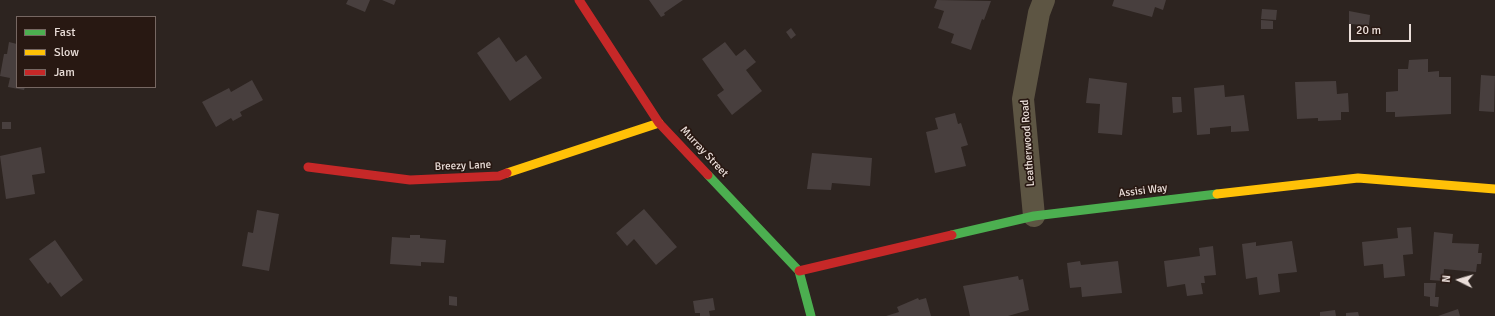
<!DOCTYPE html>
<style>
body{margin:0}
#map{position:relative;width:1495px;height:316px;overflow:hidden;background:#2d2420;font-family:Signika,sans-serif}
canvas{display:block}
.legend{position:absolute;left:16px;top:16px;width:140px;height:72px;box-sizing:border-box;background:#281812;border:1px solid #766762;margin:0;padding:5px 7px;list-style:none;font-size:12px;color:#eaded9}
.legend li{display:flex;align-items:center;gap:8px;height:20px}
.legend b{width:20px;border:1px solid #766762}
.north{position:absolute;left:1439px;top:260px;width:40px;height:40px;-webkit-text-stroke:3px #281812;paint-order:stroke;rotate:275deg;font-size:11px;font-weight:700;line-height:16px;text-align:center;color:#eaded9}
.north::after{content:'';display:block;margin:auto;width:14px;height:18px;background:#eaded9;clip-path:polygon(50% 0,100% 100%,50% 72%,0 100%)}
.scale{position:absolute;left:1349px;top:24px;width:62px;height:18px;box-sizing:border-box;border:2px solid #eaded9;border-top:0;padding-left:5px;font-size:12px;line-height:14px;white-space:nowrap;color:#eaded9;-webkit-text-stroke:3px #281812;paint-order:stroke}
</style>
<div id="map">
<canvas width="1495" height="316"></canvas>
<ul class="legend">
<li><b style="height:5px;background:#4caf50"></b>Fast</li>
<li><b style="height:5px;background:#ffc107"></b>Slow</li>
<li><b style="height:5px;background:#c62828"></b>Jam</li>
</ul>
<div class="north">N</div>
<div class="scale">20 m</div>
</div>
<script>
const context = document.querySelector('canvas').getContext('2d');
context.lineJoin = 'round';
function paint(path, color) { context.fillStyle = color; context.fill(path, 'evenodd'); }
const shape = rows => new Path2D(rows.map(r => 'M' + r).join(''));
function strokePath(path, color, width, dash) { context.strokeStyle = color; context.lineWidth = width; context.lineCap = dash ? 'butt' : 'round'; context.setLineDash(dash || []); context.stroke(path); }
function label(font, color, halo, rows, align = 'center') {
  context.font = font + ' Signika,sans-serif'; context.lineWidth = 3.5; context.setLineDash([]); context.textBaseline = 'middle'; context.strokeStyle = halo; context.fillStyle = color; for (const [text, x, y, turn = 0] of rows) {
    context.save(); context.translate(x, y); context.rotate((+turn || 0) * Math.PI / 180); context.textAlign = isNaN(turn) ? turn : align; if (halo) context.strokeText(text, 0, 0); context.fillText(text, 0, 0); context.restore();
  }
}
paint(shape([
 [348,0,370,0,365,12,346,4],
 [382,0,396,0,394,5],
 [649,0,683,0,664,13,665,15,661,17],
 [937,0,991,1,984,20,982,19,971,50,951,43,954,34,938,28,944,11,934,8],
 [1114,0,1166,0,1163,10,1155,7,1152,17,1112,6],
 [1262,9,1277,10,1276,20,1261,19],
 [1349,11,1370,15,1369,25,1349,24],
 [1261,20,1273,21,1273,29,1261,29],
 [791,28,796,35,791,39,786,32],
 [499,37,516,62,526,55,542,78,510,101,477,53],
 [9,42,17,44,17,87,25,87,24,90,8,87,10,78,0,76,4,54,7,54],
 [725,42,736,56,745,49,756,62,746,70,762,91,732,115,717,95,724,90,702,59],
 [1428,59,1428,72,1439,71,1439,77,1451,77,1451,114,1395,117,1395,112,1386,112,1386,92,1398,91,1398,69,1408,69,1409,60],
 [1481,75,1495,76,1494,112,1479,111],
 [1089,78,1127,83,1122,135,1098,133,1100,104,1086,103],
 [252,80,263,100,240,112,242,116,233,121,231,118,216,127,202,102,229,88,231,92],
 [1336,81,1337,94,1348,93,1349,112,1341,112,1341,120,1318,121,1318,118,1297,119,1295,82],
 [1224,85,1225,97,1244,95,1249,131,1231,132,1231,126,1210,128,1210,134,1197,135,1194,88],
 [1172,97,1181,97,1182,112,1173,113],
 [955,113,958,124,961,123,968,145,961,147,966,166,935,173,926,132,938,129,935,118],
 [2,122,11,122,11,129,2,129],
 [41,147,45,173,32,175,35,194,6,199,0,156],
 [812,153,872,158,870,186,832,183,831,190,807,189],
 [644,209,677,247,656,265,634,239,627,246,616,233],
 [257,210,279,214,269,271,242,266,248,232,253,233],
 [1411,227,1413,254,1403,255,1405,276,1384,278,1383,264,1364,266,1362,242,1398,238,1397,228],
 [1434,232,1453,234,1452,243,1479,244,1478,253,1482,253,1481,264,1477,264,1476,272,1444,269,1443,281,1430,280],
 [410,235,420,235,420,238,446,240,444,263,421,262,421,266,390,264,392,237,410,238],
 [55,240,83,280,61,297,50,282,48,284,29,259],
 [1292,241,1297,272,1278,274,1280,292,1259,295,1257,277,1246,279,1242,244,1256,242,1256,246],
 [1213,246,1216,275,1204,276,1205,283,1201,283,1203,294,1187,296,1185,284,1167,287,1164,261,1200,256,1199,248],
 [1080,261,1081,265,1118,261,1122,293,1082,297,1081,287,1070,288,1067,263],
 [1018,276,1019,280,1023,279,1029,310,1008,316,970,316,963,286],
 [1424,283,1436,283,1435,297,1439,297,1438,307,1430,306,1430,297,1424,296],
 [449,296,457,297,457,306,449,305],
 [713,298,715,310,709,311,710,316,700,316,700,313,695,313,693,301],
 [918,298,919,300,926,298,931,316,886,316,899,312,897,307],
 [1458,309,1460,316,1438,316],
 [1335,310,1336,316,1320,316,1320,312],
 [1358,312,1359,316,1346,316,1346,313]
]), '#483f3e');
strokePath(shape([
 [1034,216,1023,99,1039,13,1044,0]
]), '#5d5543', 22);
strokePath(shape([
 [708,175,799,271,811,316],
 [952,235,1034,216,1217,194]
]), '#4caf50', 9);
strokePath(shape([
 [507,173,659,123],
 [1217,194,1358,178,1495,189]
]), '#ffc107', 9);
strokePath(shape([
 [579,0,659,123,708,175],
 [308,167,410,180,499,176,507,173],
 [799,271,952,235]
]), '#c62828', 9);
label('11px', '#eaded9', '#281812', [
 ["Leatherwood Road",1028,143,-94],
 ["Murray Street",704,152,47],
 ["Breezy Lane",463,166,-2],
 ["Assisi Way",1143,191,-7]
]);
</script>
